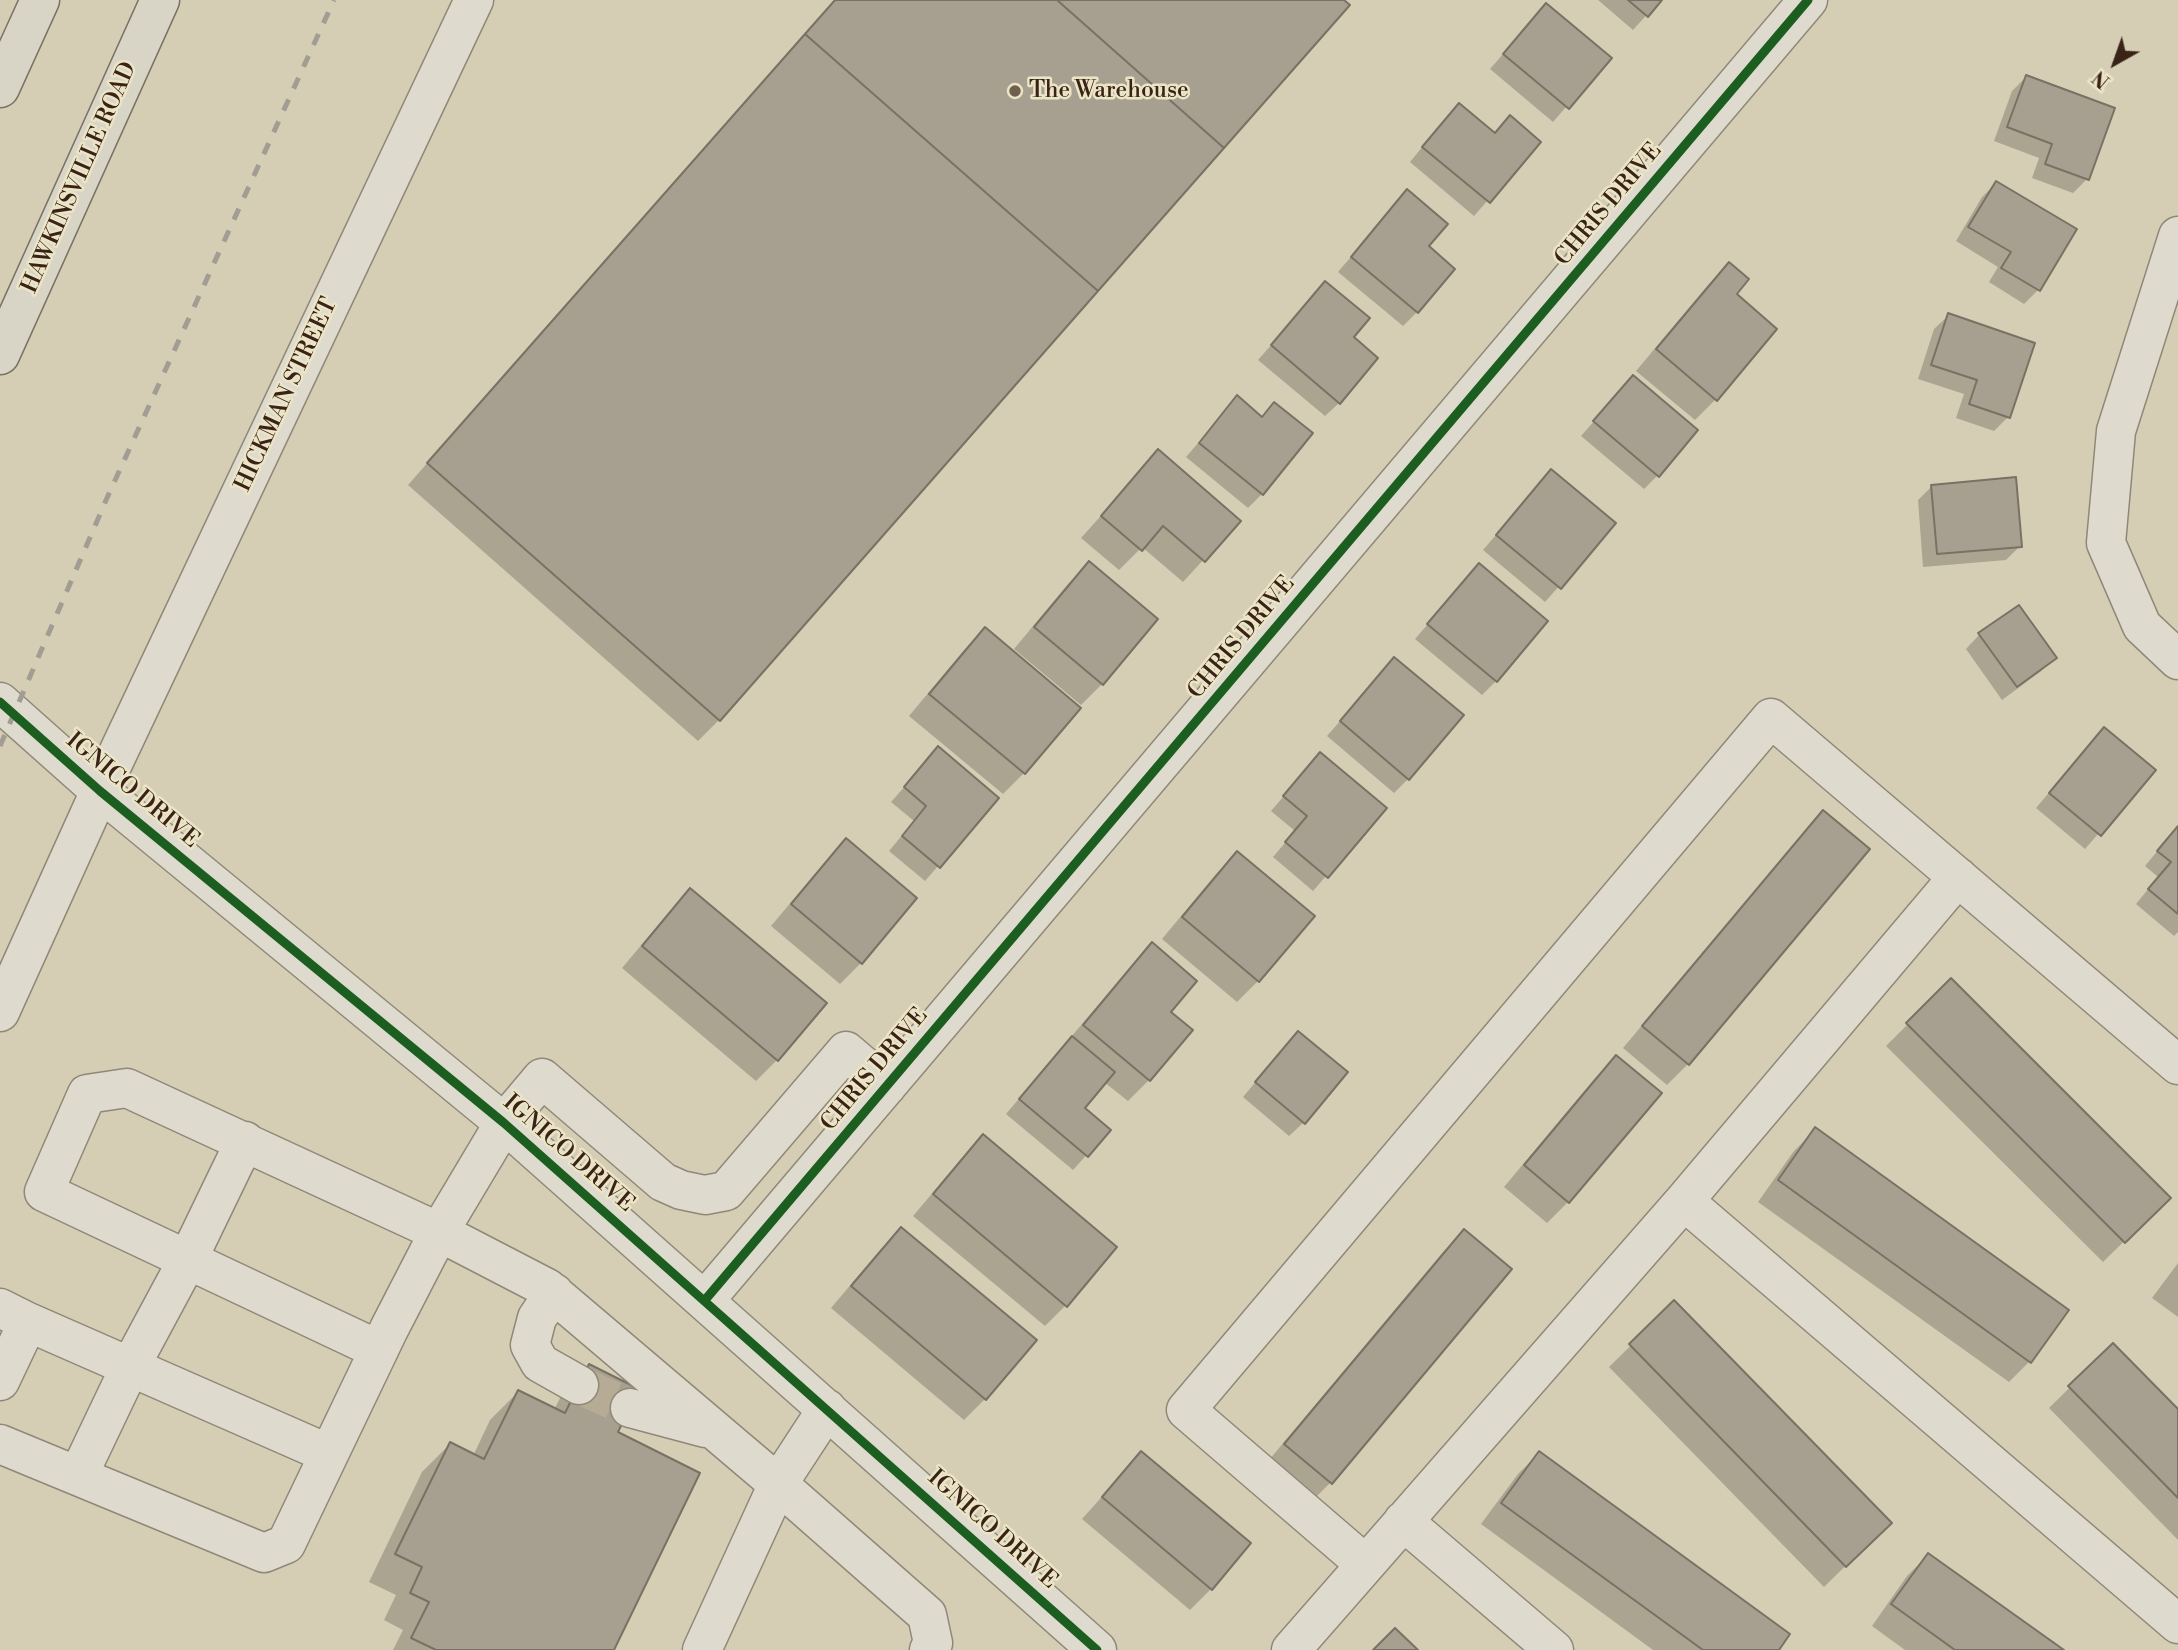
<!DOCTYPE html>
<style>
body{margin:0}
#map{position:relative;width:2178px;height:1650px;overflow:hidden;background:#d5ceb5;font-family:"Libre Bodoni",serif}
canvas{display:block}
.north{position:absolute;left:2080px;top:28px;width:70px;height:70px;-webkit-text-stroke:5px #ece4c6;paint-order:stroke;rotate:220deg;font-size:19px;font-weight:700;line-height:28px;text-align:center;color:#382316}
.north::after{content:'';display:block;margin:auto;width:24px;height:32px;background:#382316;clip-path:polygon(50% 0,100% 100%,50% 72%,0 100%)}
</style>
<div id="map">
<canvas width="2178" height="1650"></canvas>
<div class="north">N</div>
</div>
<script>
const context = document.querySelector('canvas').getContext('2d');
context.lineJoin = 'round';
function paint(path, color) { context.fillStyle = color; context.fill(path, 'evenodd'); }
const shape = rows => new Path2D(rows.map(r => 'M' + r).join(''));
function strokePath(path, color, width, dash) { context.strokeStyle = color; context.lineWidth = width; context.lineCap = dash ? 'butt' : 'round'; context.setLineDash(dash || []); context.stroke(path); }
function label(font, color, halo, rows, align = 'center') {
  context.font = font + ' "Libre Bodoni",serif'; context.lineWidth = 5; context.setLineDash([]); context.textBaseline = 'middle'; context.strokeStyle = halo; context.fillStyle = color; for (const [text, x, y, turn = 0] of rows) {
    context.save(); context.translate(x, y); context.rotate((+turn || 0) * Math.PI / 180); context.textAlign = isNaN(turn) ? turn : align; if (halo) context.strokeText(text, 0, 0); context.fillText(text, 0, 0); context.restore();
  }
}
paint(shape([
 [834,0,1341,0,719,720,698,741,408,485],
 [1598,0,1660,0,1633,30],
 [1546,5,1609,58,1553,122,1490,69],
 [2026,77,2087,179,2073,193,2032,178,2039,158,1994,141,2012,91],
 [1445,119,1494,134,1539,142,1474,216,1410,162],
 [1996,183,2038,290,2024,304,1989,282,1998,267,1956,241,1982,197],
 [1394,206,1417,312,1403,326,1338,272],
 [1729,264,1734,295,1716,399,1695,420,1636,371,1708,285],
 [1325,283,1339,403,1325,416,1258,360],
 [1949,315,2008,417,1994,431,1956,418,1964,394,1918,379,1934,329],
 [1633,377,1658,475,1644,489,1581,436],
 [1237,398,1261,418,1275,404,1262,494,1248,508,1186,457],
 [1158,452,1239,521,1183,582,1142,547,1119,570,1081,538],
 [1551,471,1614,524,1545,602,1483,550],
 [1932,486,2020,546,2006,560,1923,567,1918,500],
 [1089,564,1102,684,1081,705,1014,649,1068,584],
 [1479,565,1496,681,1482,695,1415,639],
 [985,629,1078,708,1024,773,1003,794,909,716,964,650],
 [1979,635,2054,658,2040,672,2002,700,1966,649],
 [1394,659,1408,779,1394,793,1327,736],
 [2090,744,2153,771,2085,849,2036,808],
 [938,749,997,798,925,881,889,851,914,821,891,802],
 [1320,754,1385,808,1313,891,1273,857,1295,831,1271,811],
 [1824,812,1688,1064,1667,1085,1623,1048,1803,833],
 [2178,826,2178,932,2174,936,2136,904,2158,877,2145,866],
 [846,841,915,898,861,963,840,984,771,926,825,862],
 [1237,853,1258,981,1237,1002,1162,939,1216,874],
 [690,891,777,1060,756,1081,622,968,669,912],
 [1152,945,1169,1012,1191,1030,1149,1080,1128,1101,1104,1082,1082,1108,1109,1130,1073,1170,1006,1114,1131,966],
 [1951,981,2168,1198,2103,1262,1886,1046],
 [1285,1047,1303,1123,1289,1136,1243,1097],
 [1616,1058,1659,1094,1568,1202,1547,1223,1504,1187,1595,1078],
 [1815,1130,2030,1361,2009,1382,1758,1202,1794,1151],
 [983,1137,1066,1305,1045,1326,913,1216,962,1158],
 [901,1229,985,1399,964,1420,831,1308,880,1250],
 [1464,1231,1510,1269,1330,1483,1309,1504,1264,1466,1443,1252],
 [2178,1263,2178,1317,2152,1298],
 [1674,1303,1889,1523,1824,1587,1609,1367],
 [2113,1345,2178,1411,2178,1540,2049,1408],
 [518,1392,554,1410,562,1394,615,1433,612,1650,393,1650,403,1630,384,1620,396,1595,369,1582,422,1472,450,1444,473,1456,490,1420],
 [1141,1453,1211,1589,1190,1610,1082,1519],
 [1539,1453,1776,1650,1653,1650,1481,1524,1518,1474],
 [1928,1555,2061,1650,1905,1650,1872,1626,1907,1576]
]), '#0003');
const building = shape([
 [835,0,1057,0,1224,148,1098,291,805,34,835,0],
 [1057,0,1344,0,1350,5,1224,148,1057,0],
 [1628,0,1662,0,1648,17,1628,0],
 [1546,3,1612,58,1569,109,1503,54,1546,3],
 [805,34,1098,291,720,721,427,463,805,34],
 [2026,75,2115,108,2089,180,2045,164,2052,144,2007,127,2026,75],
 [1459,103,1495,133,1510,115,1541,142,1490,203,1422,147,1459,103],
 [1996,181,2077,229,2040,291,2001,268,2011,252,1968,227,1996,181],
 [1407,189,1448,224,1429,246,1455,269,1418,313,1351,257,1407,189],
 [1729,262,1749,279,1737,294,1777,329,1717,401,1656,349,1729,262],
 [1325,281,1370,318,1354,337,1378,358,1340,404,1271,345,1325,281],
 [1948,313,2035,343,2010,418,1969,404,1977,380,1931,365,1948,313],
 [1633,375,1698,430,1659,477,1593,421,1633,375],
 [1237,395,1262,417,1274,402,1313,433,1263,495,1199,443,1237,395],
 [1158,449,1241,521,1205,562,1163,526,1142,551,1101,516,1158,449],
 [1551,469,1616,523,1561,589,1496,535,1551,469],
 [2016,477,2022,547,1937,554,1931,485,2016,477],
 [1089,561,1158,619,1103,685,1034,627,1089,561],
 [1479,563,1548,621,1497,682,1427,624,1479,563],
 [2019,605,2057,658,2017,687,1978,633,2019,605],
 [985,627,1081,708,1025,774,929,694,985,627],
 [1394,657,1464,715,1409,780,1340,721,1394,657],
 [2104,727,2156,770,2101,836,2049,793,2104,727],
 [938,746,999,798,940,868,902,836,926,806,904,787,938,746],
 [1320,752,1387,808,1328,878,1285,842,1307,816,1283,796,1320,752],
 [1823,810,1870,849,1689,1065,1642,1026,1823,810],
 [2178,826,2178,914,2148,889,2171,862,2157,851,2178,826],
 [846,838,917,898,862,964,791,904,846,838],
 [1237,851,1315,916,1259,982,1182,917,1237,851],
 [690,888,827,1003,778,1061,642,946,690,888],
 [1152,942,1197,981,1171,1012,1193,1030,1150,1081,1083,1025,1152,942],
 [1951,978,2171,1198,2125,1243,1906,1023,1951,978],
 [1298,1031,1348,1072,1305,1124,1255,1082,1298,1031],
 [1072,1036,1115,1072,1085,1108,1111,1130,1088,1157,1019,1099,1072,1036],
 [1616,1055,1662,1093,1569,1203,1524,1165,1616,1055],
 [1815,1127,2069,1310,2031,1363,1778,1180,1815,1127],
 [983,1134,1117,1247,1067,1307,933,1194,983,1134],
 [901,1227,1037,1340,986,1400,851,1286,901,1227],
 [1464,1229,1512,1269,1332,1484,1284,1444,1464,1229],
 [1674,1300,1892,1523,1846,1567,1629,1344,1674,1300],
 [2113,1343,2178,1409,2178,1498,2068,1386,2113,1343],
 [589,1364,639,1389,618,1432,700,1473,614,1650,436,1650,411,1638,429,1602,410,1593,422,1567,395,1554,450,1442,484,1459,518,1390,565,1413,589,1364],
 [1141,1451,1251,1543,1212,1590,1102,1497,1141,1451],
 [1539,1451,1790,1634,1779,1650,1703,1650,1501,1503,1539,1451],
 [1928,1553,2064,1650,1955,1650,1891,1604,1928,1553],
 [1395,1628,1418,1650,1373,1650,1395,1628]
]);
paint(building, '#a7a090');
strokePath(building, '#797264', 2);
strokePath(shape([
 [579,1385,630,1408]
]), '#b6ac95', 38, [38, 19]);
const minor = shape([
 [2178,236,2116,431,2106,543,2142,626,2178,660],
 [0,702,100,791,504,1123,1097,1650],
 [0,1012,100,791,474,0],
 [887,1086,846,1051,726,1191,705,1195,681,1190,663,1182,542,1078,504,1123,439,1232,547,1288,778,1484,927,1615,933,1643,929,1650],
 [1684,1201,2178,1624],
 [554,1293,537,1318,530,1345,540,1363,579,1385],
 [705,1300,1808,0],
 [0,1308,28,1322,0,1381],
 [28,1322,329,1454],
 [630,1408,705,1428],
 [0,1444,264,1553,286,1544,389,1329,439,1232,127,1088,87,1094,44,1192,379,1350],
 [78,1476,130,1367,187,1261,245,1141],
 [1403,1521,1554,1650],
 [1365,1564,1186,1410,1771,718,2178,1065],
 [702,1650,778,1484,827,1409],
 [1291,1650,1684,1201,1958,877]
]);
const major = shape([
 [0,88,40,0],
 [0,355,160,0]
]);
strokePath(minor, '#8f8878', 41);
strokePath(major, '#797264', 41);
strokePath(minor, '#dedbce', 38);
strokePath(major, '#d8d5c6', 38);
strokePath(shape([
 [0,746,107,498,334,0]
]), '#a19d92', 5, [12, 12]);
strokePath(shape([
 [0,702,100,791,504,1123,1097,1650],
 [705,1300,1808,0]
]), '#1b5e20', 9);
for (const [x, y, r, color] of [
 [1015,91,7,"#6f5f4e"]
]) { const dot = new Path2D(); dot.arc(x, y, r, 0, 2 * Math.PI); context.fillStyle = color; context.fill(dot); strokePath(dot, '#ece4c6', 2.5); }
label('23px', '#382316', '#ece4c6', [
 ["The Warehouse",1029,91]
], 'left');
label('23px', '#382316', '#ece4c6', [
 ["HAWKINSVILLE ROAD",80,178,-66],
 ["CHRIS DRIVE",1609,205,-50],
 ["HICKMAN STREET",287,395,-65],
 ["CHRIS DRIVE",1242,638,-50],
 ["IGNICO DRIVE",132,791,40],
 ["CHRIS DRIVE",875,1070,-50],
 ["IGNICO DRIVE",568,1154,41],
 ["IGNICO DRIVE",992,1530,42]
]);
</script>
